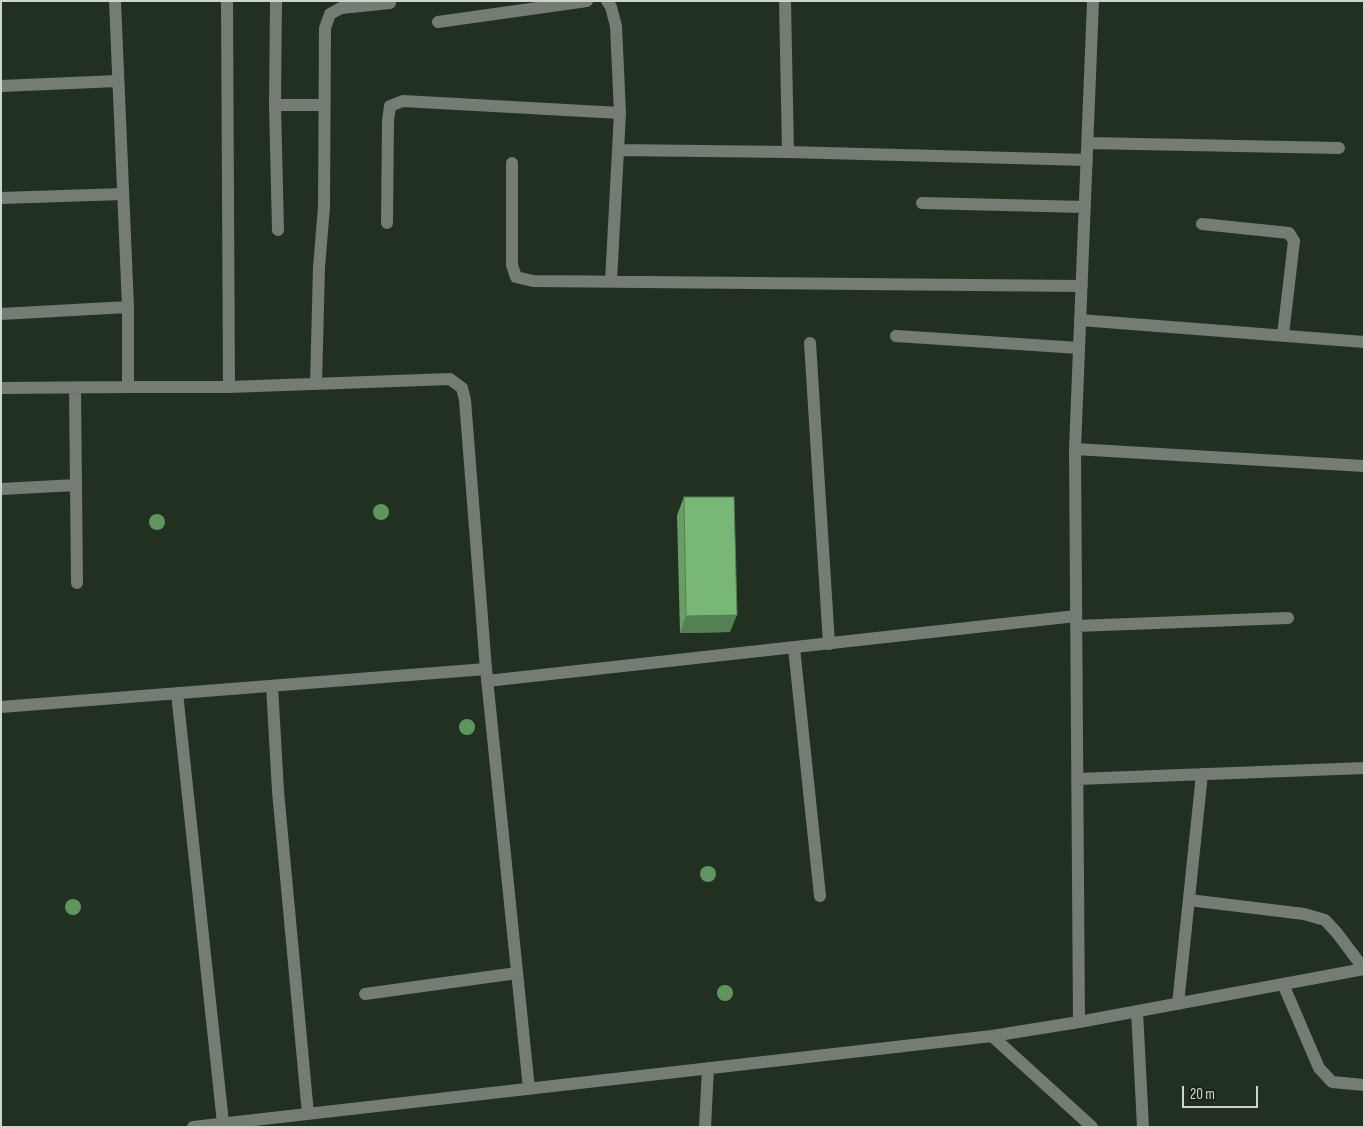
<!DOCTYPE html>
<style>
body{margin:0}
#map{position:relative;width:1365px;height:1128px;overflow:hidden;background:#223021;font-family:"Sofia Sans Condensed",sans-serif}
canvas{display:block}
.frame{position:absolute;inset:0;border:2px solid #cdd6cc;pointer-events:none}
.scale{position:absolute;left:1182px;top:1086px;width:76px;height:22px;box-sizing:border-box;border:2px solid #cdd6cc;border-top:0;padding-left:6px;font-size:15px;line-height:18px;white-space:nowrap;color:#cdd6cc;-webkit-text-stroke:4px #192618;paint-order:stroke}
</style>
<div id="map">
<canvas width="1365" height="1128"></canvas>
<div class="frame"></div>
<div class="scale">20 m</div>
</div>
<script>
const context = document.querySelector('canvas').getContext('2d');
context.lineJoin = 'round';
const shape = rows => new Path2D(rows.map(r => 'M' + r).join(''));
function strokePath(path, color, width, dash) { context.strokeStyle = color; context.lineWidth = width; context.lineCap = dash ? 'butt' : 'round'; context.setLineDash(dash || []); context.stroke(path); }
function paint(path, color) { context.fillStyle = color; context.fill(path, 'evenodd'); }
strokePath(shape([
 [115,1,128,307,128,387,229,387,450,379,462,388,465,400,486,669,529,1089],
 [227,1,229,387],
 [276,1,275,105,278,230],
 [607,1,611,7,616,26,620,113],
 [785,1,788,152],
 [438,22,587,1],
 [1,86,118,81],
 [275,105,324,105],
 [1088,143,1339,148],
 [618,150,788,152,1087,160],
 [512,163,512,265,516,277,533,281,1082,286],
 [1,198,123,194],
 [922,203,1085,207],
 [387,223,388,121,390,106,403,101,620,113,611,281],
 [1202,224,1289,233,1294,241,1283,335],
 [1,314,128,307],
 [1080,320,1364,342],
 [896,336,1079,348],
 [810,343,829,644],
 [316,384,319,267,324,207,325,28,330,14,341,8,390,3],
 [1,388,128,387],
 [75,388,77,583],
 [1075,449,1364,466],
 [1,489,76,485],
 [1076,626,1288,618],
 [794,648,820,896],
 [487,681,1076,616],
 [272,686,278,791,308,1114],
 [177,693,223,1123],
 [1,707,486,669],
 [1077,779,1364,768],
 [1189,900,1304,914,1325,920,1337,933,1364,969],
 [1283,984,1319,1068,1332,1082,1364,1085],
 [365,994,517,973],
 [1178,1004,1202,774],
 [1137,1011,1143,1127],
 [1079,1022,1075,449,1093,1],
 [992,1036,1092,1127],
 [193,1127,992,1036,1079,1022,1364,969],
 [705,1127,708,1068]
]), '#747c74', 12);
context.fillStyle = '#61955f';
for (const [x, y] of [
 [381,512],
 [157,522],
 [467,727],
 [708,874],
 [73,907],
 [725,993]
]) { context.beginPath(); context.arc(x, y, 8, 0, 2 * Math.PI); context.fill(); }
paint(shape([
 [684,497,730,632,680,633,677,515]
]), '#689d65');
paint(shape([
 [737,615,730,632,680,633,686,616]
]), '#558053');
const building = shape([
 [684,497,734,497,737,615,686,616,684,497]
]);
paint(building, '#79b776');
strokePath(building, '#558053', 1);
</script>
